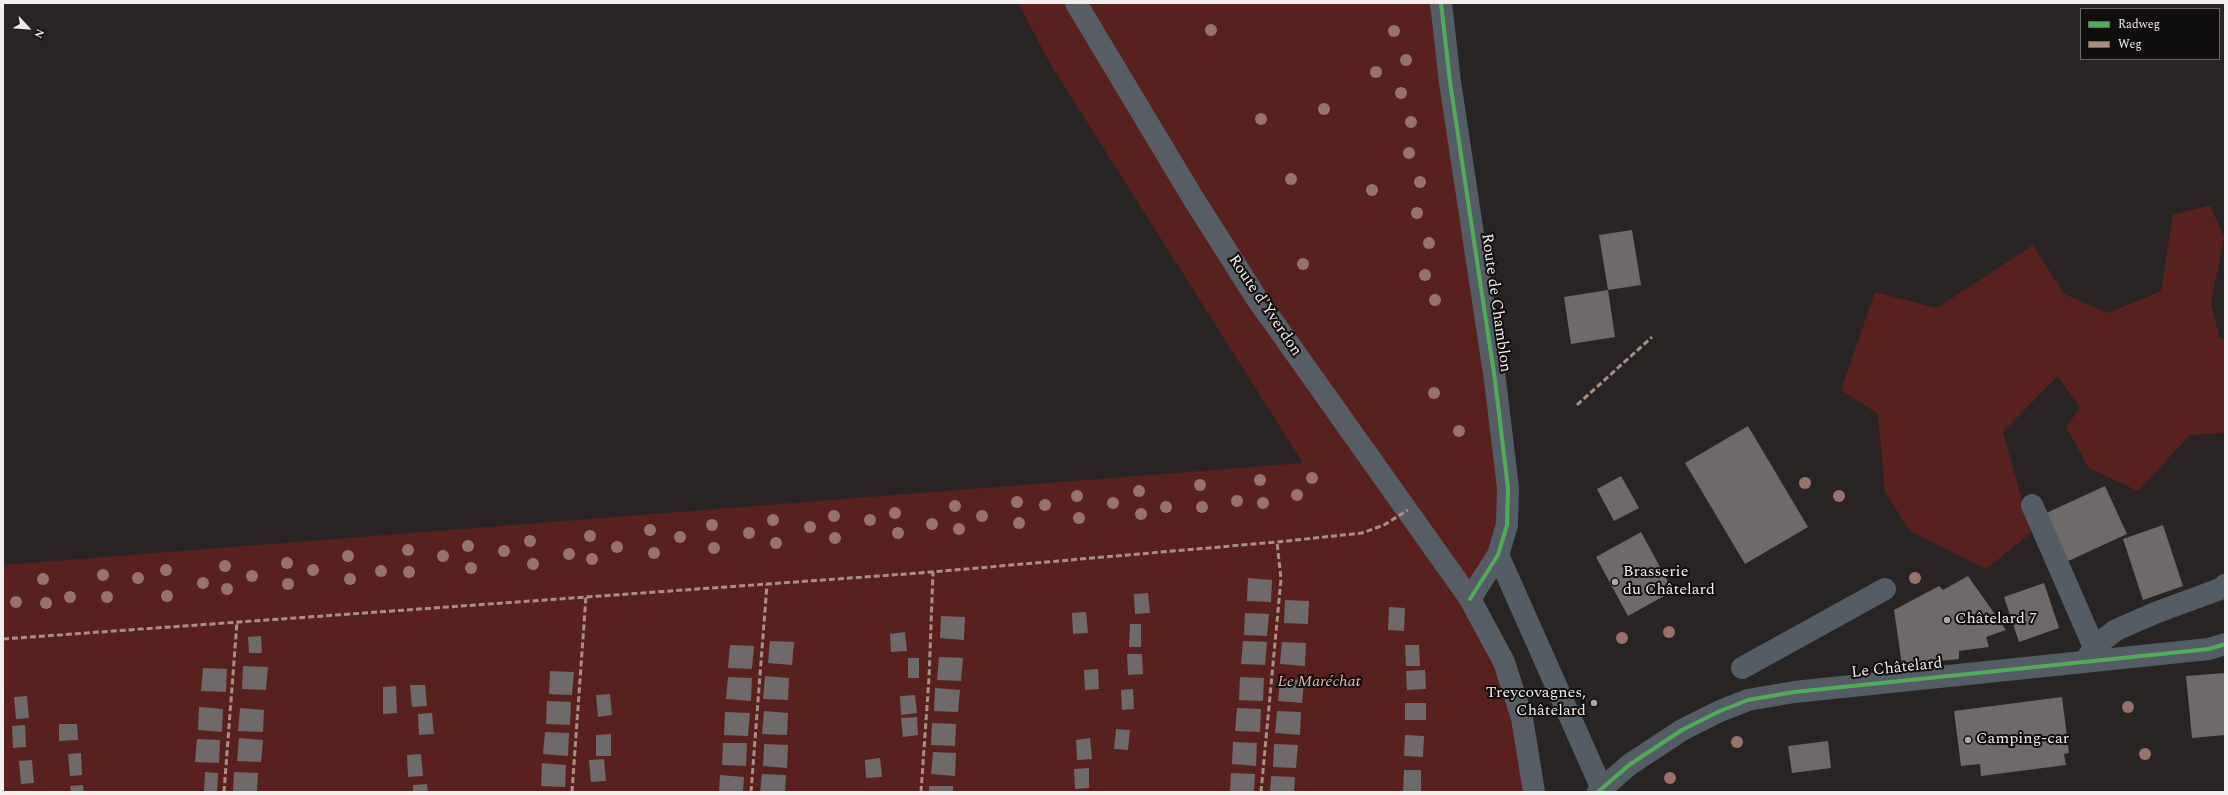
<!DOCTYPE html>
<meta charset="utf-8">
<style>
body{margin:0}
#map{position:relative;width:2228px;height:795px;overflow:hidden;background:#282423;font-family:Spectral,serif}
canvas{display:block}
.frame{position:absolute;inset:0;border:4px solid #f2eeed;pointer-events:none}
.legend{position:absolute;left:2080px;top:8px;width:140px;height:52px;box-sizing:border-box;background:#100d0d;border:1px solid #6a6767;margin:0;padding:5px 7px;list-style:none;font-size:12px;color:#f2eeed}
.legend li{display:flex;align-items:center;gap:8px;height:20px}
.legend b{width:20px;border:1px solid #6a6767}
.north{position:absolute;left:8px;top:8px;width:40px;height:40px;-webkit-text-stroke:3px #100d0d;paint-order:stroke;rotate:116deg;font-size:11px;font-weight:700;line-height:16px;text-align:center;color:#f2eeed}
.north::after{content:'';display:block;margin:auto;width:14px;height:18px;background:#f2eeed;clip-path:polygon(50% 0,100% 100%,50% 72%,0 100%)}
</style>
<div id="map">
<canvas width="2228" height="795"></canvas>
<div class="frame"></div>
<ul class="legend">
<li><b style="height:5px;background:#51ab58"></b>Radweg</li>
<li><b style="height:5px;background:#ac8f84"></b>Weg</li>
</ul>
<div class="north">N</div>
</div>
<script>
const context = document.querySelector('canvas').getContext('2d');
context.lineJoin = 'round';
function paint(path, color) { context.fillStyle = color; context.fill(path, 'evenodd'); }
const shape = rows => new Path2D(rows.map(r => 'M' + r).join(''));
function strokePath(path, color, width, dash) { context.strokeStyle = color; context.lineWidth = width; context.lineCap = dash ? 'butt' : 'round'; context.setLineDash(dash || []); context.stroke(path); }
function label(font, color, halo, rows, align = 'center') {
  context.font = font + ' Spectral,serif'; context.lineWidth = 4; context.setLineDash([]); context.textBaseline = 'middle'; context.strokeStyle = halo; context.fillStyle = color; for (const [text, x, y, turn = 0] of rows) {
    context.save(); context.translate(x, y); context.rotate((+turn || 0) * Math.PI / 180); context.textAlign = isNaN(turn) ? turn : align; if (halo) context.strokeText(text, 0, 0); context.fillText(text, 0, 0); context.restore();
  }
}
paint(shape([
 [1018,3,1441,3,1507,525,1470,599,1504,662,1534,792,3,792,3,565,1303,463,1051,65],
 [2210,205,2224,238,2211,303,2220,339,2225,339,2225,433,2190,435,2138,491,2089,468,2066,427,2080,408,2058,376,2003,432,2031,533,1986,569,1910,531,1885,492,1878,414,1841,390,1875,292,1937,308,2033,245,2064,294,2108,313,2161,291,2173,215]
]), '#58211e');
paint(shape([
 [1632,230,1641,285,1608,290,1599,235],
 [1608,290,1615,337,1571,344,1564,297],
 [1748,426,1808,527,1745,564,1685,463],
 [1621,476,1639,508,1614,521,1597,489],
 [2105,486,2127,534,2064,563,2042,515],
 [2163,525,2183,586,2143,600,2123,539],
 [1641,532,1673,591,1628,616,1596,557],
 [1968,576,2006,630,1986,637,1989,647,1959,651,1959,659,1902,665,1894,610,1939,586,1943,590],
 [1248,578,1272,580,1271,602,1247,601],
 [2044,583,2059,628,2019,642,2004,597],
 [1148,593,1150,613,1135,614,1134,594],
 [1285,600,1309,601,1308,624,1284,623],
 [1389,607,1405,608,1404,631,1388,630],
 [1086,612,1088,633,1073,634,1072,613],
 [1245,613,1269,614,1267,636,1244,635],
 [941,616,965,617,964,640,940,638],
 [1130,624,1141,624,1141,647,1129,647],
 [905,632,907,651,891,652,890,634],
 [261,636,262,653,249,653,248,637],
 [770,641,794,642,792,665,768,663],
 [1243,641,1267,642,1265,665,1241,664],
 [1282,642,1306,643,1305,666,1280,664],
 [730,645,754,646,752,669,728,668],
 [1405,645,1419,645,1420,666,1406,666],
 [1127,654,1142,654,1143,674,1128,675],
 [939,657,963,658,961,681,937,680],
 [908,658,919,658,919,678,908,678],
 [243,666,268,667,266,690,242,689],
 [203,668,227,669,226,692,201,691],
 [1098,669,1099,689,1085,690,1084,670],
 [1425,670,1426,689,1407,690,1406,671],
 [550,671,574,672,572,695,549,694],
 [2225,673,2225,735,2192,738,2186,676],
 [765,676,789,678,788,700,763,699],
 [728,677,752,678,751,701,726,699],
 [1240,677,1264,678,1263,701,1239,700],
 [1280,679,1304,680,1302,703,1278,701],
 [410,685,425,685,427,706,412,707],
 [396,686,397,713,383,714,383,687],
 [935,688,960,690,958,712,934,711],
 [1133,689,1134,709,1122,710,1121,690],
 [610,694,612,715,598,717,596,695],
 [915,695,917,713,901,715,900,696],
 [27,696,29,718,16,719,14,697],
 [2062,697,2069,753,2064,754,2066,765,1981,776,1980,764,1961,766,1954,711],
 [547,701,571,702,570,725,546,724],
 [1405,703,1426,703,1426,720,1405,720],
 [199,707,223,709,222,732,198,730],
 [240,708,264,710,263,732,238,731],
 [1237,708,1261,709,1260,732,1235,731],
 [764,711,788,713,787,735,762,734],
 [1277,711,1301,712,1300,735,1275,733],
 [725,712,750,713,748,736,724,735],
 [432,713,434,734,419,735,418,714],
 [917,717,918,735,903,737,901,718],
 [932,723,956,724,955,746,931,745],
 [59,724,77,724,78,740,59,741],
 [25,725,26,747,13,748,12,726],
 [1116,729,1130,730,1128,750,1114,749],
 [545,732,569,733,568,756,543,754],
 [611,734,611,756,596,756,596,735],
 [1405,735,1424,736,1423,757,1404,756],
 [239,738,263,740,261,762,237,761],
 [1090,738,1092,759,1077,760,1076,740],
 [197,739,220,740,219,763,195,762],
 [1828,741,1831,768,1792,773,1788,746],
 [1233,742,1257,743,1256,766,1232,764],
 [723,743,747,743,746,766,722,765],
 [764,744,788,745,787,768,763,766],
 [1274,744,1298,745,1296,768,1273,767],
 [933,752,956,753,955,776,931,774],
 [81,753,82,775,70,776,68,754],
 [421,754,423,776,408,777,407,755],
 [880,758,882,777,866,778,865,760],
 [604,759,606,781,591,782,589,760],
 [32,760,34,783,21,784,19,761],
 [542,763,566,765,565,787,541,786],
 [1089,768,1089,788,1075,789,1074,769],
 [1404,770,1421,770,1421,792,1403,792],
 [205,772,218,773,217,792,204,792],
 [234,772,258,773,257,792,233,792],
 [1231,773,1255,774,1254,792,1230,792],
 [762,774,786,775,785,792,760,792],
 [720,775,744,777,743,792,719,792],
 [1271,776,1295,777,1294,792,1270,792],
 [427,784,428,792,413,792,413,785],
 [83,785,84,792,71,792,70,786],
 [929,786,953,786,953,792,929,792]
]), '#6d6a69');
strokePath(shape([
 [1441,3,1450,82,1495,380,1508,488,1507,525,1498,555,1470,599],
 [2032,505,2094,647,2086,660],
 [1498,555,1602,789],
 [2094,647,2116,630,2155,613,2220,589,2225,585],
 [1742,668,1885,589],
 [1598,792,1629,765,1682,730,1720,711,1748,700,1794,692,2209,649,2225,644]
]), '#545d66', 22);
strokePath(shape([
 [1076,3,1193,198,1257,299,1470,599,1504,662,1522,718,1534,792]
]), '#575d64', 22);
strokePath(shape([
 [1577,405,1652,337],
 [3,639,920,573,1277,542,1362,533,1384,525,1408,510],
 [224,792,237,622],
 [572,792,586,596],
 [751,792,767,584],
 [921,792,929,678,933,572],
 [1261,792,1281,579,1277,542]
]), '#ac8f84', 3, [6, 3]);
strokePath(shape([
 [1441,3,1450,82,1495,380,1508,488,1507,525,1498,555,1470,599],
 [1598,792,1629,765,1682,730,1720,711,1748,700,1794,692,2209,649,2225,644]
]), '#51ab58', 4);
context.fillStyle = '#99726d';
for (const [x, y] of [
 [1211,30],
 [1394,31],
 [1406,60],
 [1376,72],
 [1401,93],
 [1324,109],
 [1261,119],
 [1411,122],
 [1409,153],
 [1291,179],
 [1420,182],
 [1372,190],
 [1417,213],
 [1429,243],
 [1303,264],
 [1425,275],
 [1435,300],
 [1434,393],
 [1459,431],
 [1312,478],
 [1260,480],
 [1805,483],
 [1200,485],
 [1139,491],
 [1297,495],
 [1077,496],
 [1839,496],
 [1237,501],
 [1017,502],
 [1113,503],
 [1263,503],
 [1045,505],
 [955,506],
 [1166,507],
 [1202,507],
 [895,513],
 [1141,514],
 [834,516],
 [982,516],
 [1079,518],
 [773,520],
 [870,520],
 [1019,523],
 [932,524],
 [712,525],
 [810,527],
 [959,529],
 [650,530],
 [749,533],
 [898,533],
 [590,536],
 [680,537],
 [835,538],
 [530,541],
 [776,543],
 [468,546],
 [617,547],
 [714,548],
 [408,550],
 [504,551],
 [654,553],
 [569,554],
 [348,556],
 [443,556],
 [592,559],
 [287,563],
 [533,564],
 [225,566],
 [471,568],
 [166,570],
 [313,570],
 [381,571],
 [409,572],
 [103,575],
 [252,576],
 [138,578],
 [1915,578],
 [43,579],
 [350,579],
 [203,583],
 [288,584],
 [227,589],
 [167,596],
 [70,597],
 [107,597],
 [16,602],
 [46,603],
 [1669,632],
 [1622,638],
 [2128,707],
 [1737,742],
 [2145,754],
 [1670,778]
]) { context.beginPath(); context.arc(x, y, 6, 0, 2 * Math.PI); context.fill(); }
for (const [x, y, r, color] of [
 [1615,582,4,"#aba7a6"],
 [1947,620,4,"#aba7a6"],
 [1594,703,4,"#aba7a6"],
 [1968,740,4,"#aba7a6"]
]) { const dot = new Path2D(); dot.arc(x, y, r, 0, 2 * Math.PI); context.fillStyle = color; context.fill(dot); strokePath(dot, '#100d0d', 1.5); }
label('16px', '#f2eeed', '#100d0d', [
 ["Route de Chamblon",1495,303,82],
 ["Route d'Yverdon",1264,306,56],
 ["Le Châtelard",1897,669,-6]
]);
label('16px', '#f2eeed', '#100d0d', [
 ["Brasserie",1623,573],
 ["du Châtelard",1623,591],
 ["Châtelard 7",1955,620],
 ["Treycovagnes,",1586,694,"right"],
 ["Châtelard",1586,712,"right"],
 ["Camping-car",1976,740]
], 'left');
label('italic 16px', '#f6b2aa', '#100d0d', [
 ["Le Maréchat",1319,683]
]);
</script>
